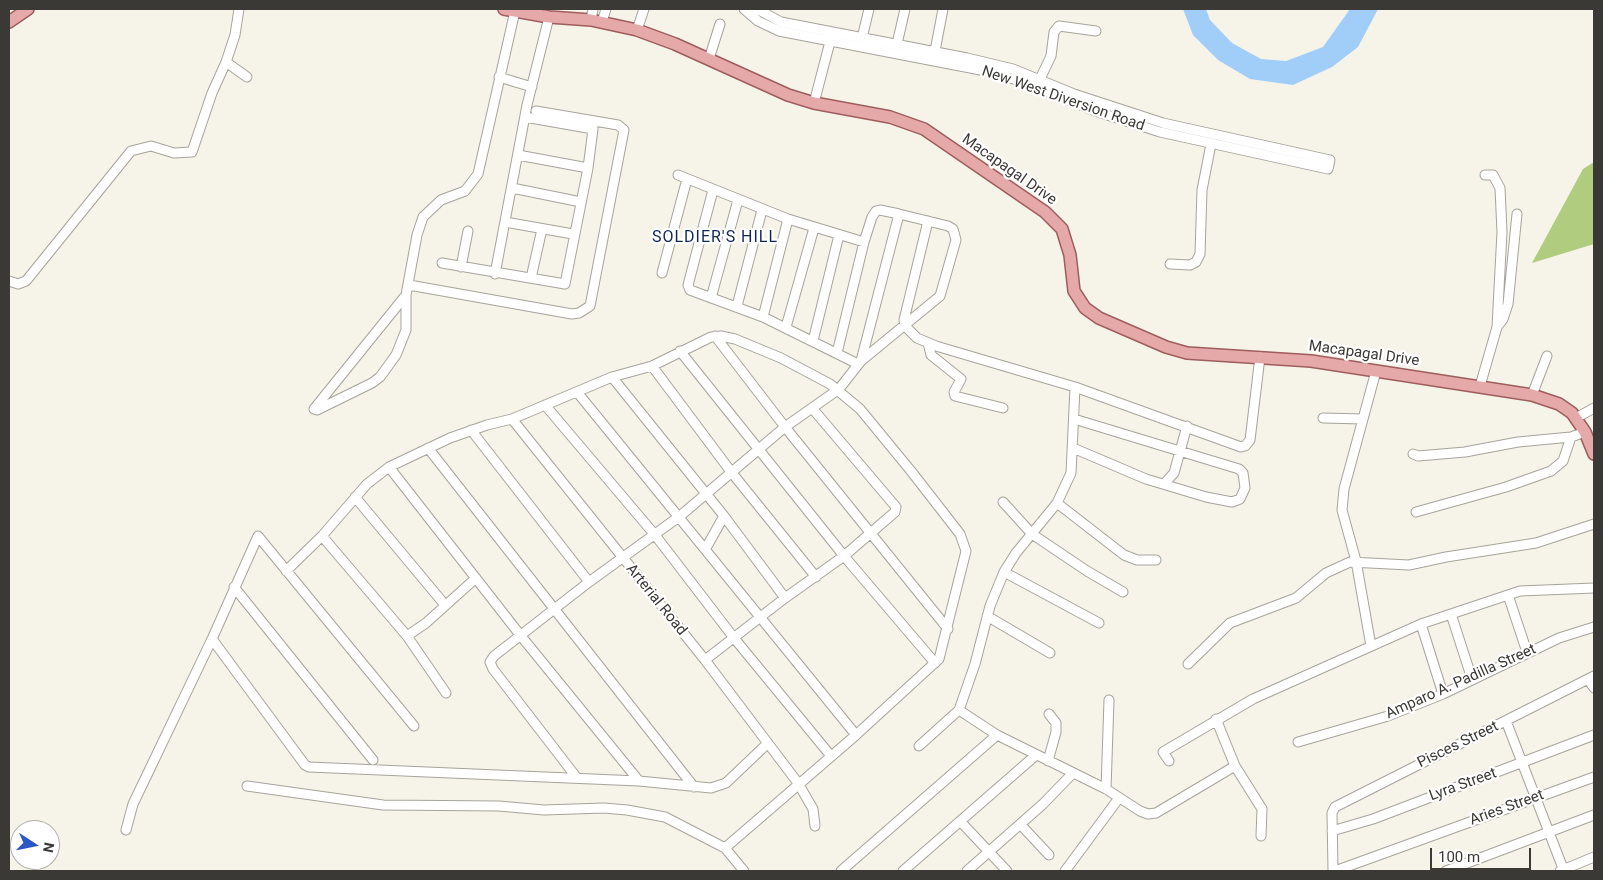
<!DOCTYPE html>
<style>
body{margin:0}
#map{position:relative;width:1603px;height:880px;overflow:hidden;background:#f6f3e9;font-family:Roboto,sans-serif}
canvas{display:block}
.frame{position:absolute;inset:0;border:10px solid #3a3935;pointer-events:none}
.north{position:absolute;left:10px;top:820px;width:50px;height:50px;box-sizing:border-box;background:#fff;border:1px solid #b0b0ae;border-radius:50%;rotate:101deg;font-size:14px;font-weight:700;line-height:20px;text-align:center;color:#3a3935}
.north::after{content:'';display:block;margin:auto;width:18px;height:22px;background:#2b56c5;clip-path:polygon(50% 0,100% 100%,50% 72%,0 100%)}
.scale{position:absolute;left:1430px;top:848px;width:101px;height:22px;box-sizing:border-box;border:2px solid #3a3935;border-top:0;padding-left:6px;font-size:15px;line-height:18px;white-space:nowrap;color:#3a3935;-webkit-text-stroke:4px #fff;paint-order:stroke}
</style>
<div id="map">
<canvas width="1603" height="880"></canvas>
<div class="frame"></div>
<div class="north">N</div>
<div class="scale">100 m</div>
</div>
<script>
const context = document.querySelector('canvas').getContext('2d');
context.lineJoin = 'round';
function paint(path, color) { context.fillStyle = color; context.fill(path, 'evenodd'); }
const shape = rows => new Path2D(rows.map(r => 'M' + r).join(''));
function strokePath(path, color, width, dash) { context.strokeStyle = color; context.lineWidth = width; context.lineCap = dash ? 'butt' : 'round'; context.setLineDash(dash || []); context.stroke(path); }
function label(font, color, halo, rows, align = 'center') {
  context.font = font + ' Roboto,sans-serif'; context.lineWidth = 4.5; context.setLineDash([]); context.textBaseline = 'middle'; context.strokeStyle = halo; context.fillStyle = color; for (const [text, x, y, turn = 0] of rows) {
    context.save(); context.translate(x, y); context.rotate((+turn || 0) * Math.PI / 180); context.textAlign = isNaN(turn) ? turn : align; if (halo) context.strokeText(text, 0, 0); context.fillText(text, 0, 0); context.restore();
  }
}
paint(shape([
 [1594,162,1594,244,1532,263,1583,169]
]), '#afcc7f');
paint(shape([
 [1183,9,1206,9,1210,20,1232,43,1261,59,1286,61,1323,47,1350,9,1378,9,1358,47,1332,67,1293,85,1250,79,1218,60,1193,35]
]), '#a1cef9');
const minor = shape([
 [744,9,758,21,779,31,991,72,1023,82,1095,111,1160,132,1328,169,1330,160,1163,123,1074,94,1013,69,967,58,781,22,757,9],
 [591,20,593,9],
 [602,22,606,9],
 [637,30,644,9],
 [862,38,869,9],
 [897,44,905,9],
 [935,51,943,9],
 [709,59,720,24],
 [226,62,247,77],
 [499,77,532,87],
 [1040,79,1051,56,1054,32,1059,26,1096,31],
 [814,103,831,38],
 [518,155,588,168],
 [678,175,788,219,864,242],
 [512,188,581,202],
 [713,190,688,285,690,290,763,317,858,364],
 [928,221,904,320,905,326,917,338,936,346,1075,387,1241,447,1245,446,1250,440,1260,357],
 [505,222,573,234],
 [442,263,565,284,588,168,593,129,525,117],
 [1170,264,1190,265,1196,262,1200,254,1202,190,1211,144],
 [461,267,468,231],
 [662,273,687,179],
 [495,274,527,105,549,17],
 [531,278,542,229],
 [9,281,18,284,26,281,131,151,151,146,174,153,192,152,212,93,226,62,235,35,239,9],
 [409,285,572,314,579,313,590,306,624,130,618,125,536,111],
 [711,298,738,200],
 [737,306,762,210],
 [763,317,788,219],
 [786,327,814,228],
 [1497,327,1503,319,1508,304,1517,214],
 [715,336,785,427,948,629],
 [813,341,839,235],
 [928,343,931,355,961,379,954,392,955,396,1003,408],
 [680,351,844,556,935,663],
 [861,361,899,214],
 [652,366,732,473,816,577],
 [612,377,724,516,785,598],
 [1480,386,1497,327,1502,232,1500,188,1493,175,1485,175],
 [577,392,856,735],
 [1532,395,1547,356],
 [545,405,655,535,734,638,831,756],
 [314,409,317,410,372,383,380,377,396,355,406,330,406,295,417,235,423,217,441,200,465,191,478,174,515,11],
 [314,409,406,295],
 [1323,418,1363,419],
 [1576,418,1594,408],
 [512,419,705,660,798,783,813,809,815,826],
 [471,430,589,582],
 [428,448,694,787],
 [1073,448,1146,479,1206,497,1232,502,1240,499,1245,488,1243,473,1239,469,1074,419],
 [1413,454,1418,456,1465,452,1518,442,1571,437],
 [389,467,521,636,639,781],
 [1164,484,1174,473,1187,426],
 [355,497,445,605],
 [1003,502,1032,534,1087,571,1123,592],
 [1057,503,1124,555,1137,560,1156,560],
 [1416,512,1506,487,1551,471,1563,461,1571,437,1585,432],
 [322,536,407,636,446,693],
 [706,548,724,516],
 [286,571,322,536,367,484,389,467,450,438,487,425,512,419,612,377,652,366,711,337,721,336,735,339,781,358,830,384,860,409,911,471,960,534,966,551,939,659,856,735,725,848,744,871],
 [1004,572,1099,623],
 [234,587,373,760],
 [1508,595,1527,652],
 [1451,614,1472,679],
 [987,616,1050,653],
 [1421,624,1443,694],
 [407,636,426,623,476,578],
 [212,639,305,765,309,767,639,781,711,788,726,783,768,743],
 [1371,646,1356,561,1342,510,1344,489,1376,371],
 [705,660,785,598,844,556,895,512,896,507,812,408],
 [1188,664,1230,623,1296,598,1326,573,1350,562,1409,565,1446,557,1536,543,1594,524],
 [1588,679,1594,688],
 [959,710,997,735,1106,789,1140,811,1148,814,1156,813,1235,766],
 [1216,719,1235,766,1262,809,1261,836],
 [1506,721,1564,871],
 [1298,742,1388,716,1443,694,1559,638,1594,627],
 [919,746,959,710,975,664,990,606,1004,572,1016,553,1057,503,1071,473,1075,387],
 [1048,761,1056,732,1056,723,1049,714],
 [1169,761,1163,752,1253,699,1421,624,1520,591,1594,588],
 [577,778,493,669,490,662,494,656,589,582,680,516,785,427,839,389,861,361,940,296,956,240,953,229,948,226,899,214,880,210,876,211,872,217,864,242,837,353],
 [247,786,383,805,499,806,544,810,604,808,627,810,665,817,725,848],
 [1106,789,1109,700],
 [960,821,1007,871],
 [1020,824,1049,855],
 [126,830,133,804,146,777,212,639,258,536,414,726],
 [1332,831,1373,819,1594,735],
 [841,871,997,735],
 [903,871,1036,755],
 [967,871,1043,804,1073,773],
 [1065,871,1119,798],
 [1333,871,1332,813,1335,807,1594,676],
 [1335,871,1594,777],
 [1446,871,1594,815],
 [1560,871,1594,857]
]);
const major = shape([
 [504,9,549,17,591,20,637,30,675,44,788,95,814,103,890,117,924,129,1045,212,1062,229,1070,255,1074,291,1085,308,1099,318,1166,347,1187,353,1311,361,1532,395,1559,404,1572,413,1585,432,1594,454],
 [9,22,28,9]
]);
strokePath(minor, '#a6a49b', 11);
strokePath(major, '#9f5d5d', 14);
strokePath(minor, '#fff', 9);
strokePath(major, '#e6a9aa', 11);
label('15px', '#3a3935', '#fff', [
 ["New West Diversion Road",1063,99,19],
 ["Macapagal Drive",1009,170,35],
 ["Macapagal Drive",1364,354,8],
 ["Arterial Road",656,600,51],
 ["Amparo A. Padilla Street",1461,682,-24],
 ["Pisces Street",1458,745,-26],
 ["Lyra Street",1463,785,-20],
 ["Aries Street",1507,808,-20]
]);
context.letterSpacing = '1px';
label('16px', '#10255a', '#fff', [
 ["SOLDIER'S HILL",715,238]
]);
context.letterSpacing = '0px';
</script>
